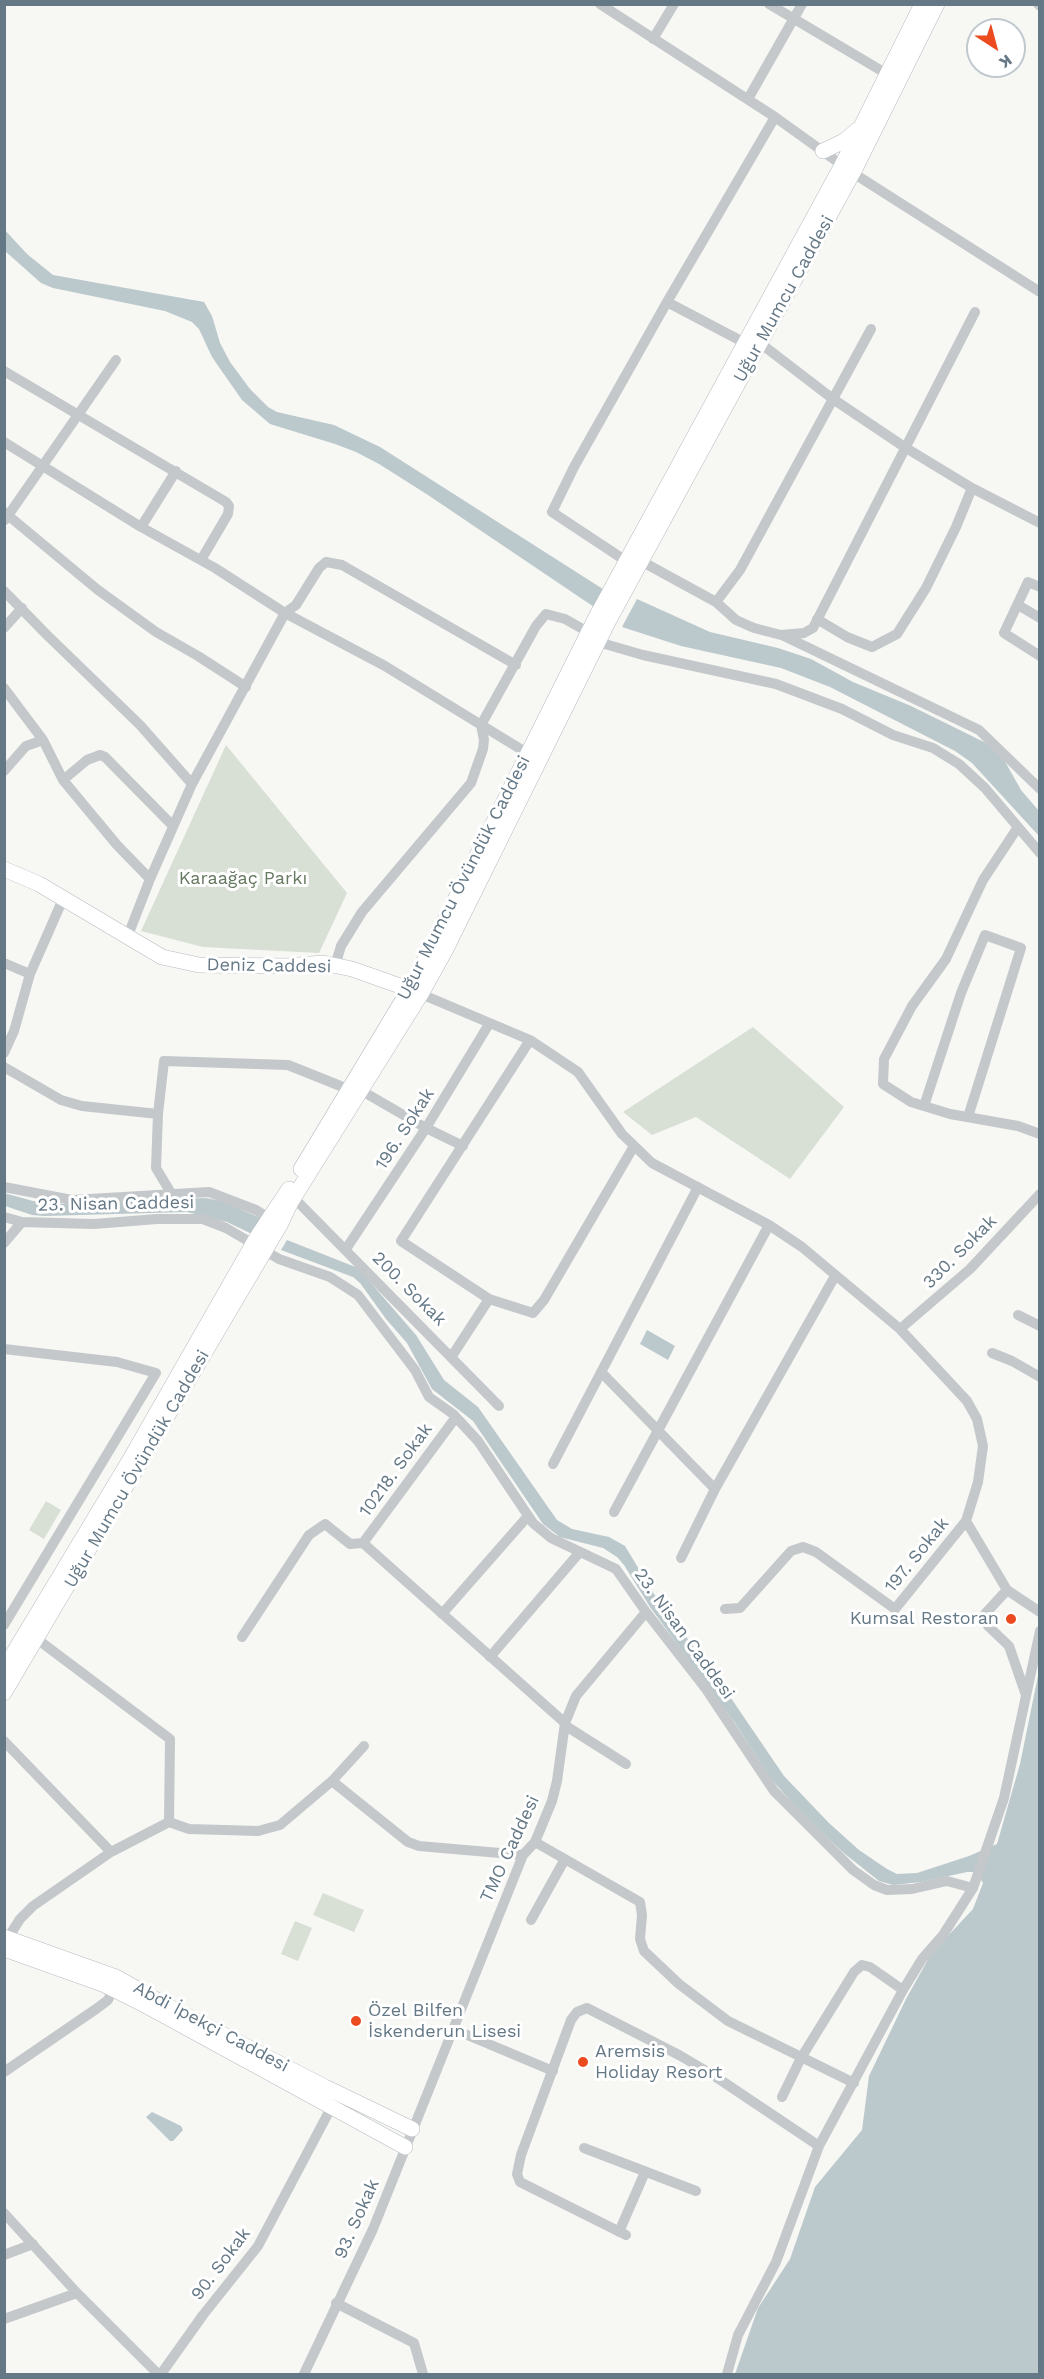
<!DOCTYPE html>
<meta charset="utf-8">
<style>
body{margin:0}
#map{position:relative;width:1044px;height:2379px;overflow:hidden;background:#f7f7f4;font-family:"Work Sans",sans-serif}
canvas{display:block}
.frame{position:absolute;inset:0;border:6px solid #647886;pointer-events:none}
.north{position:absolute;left:966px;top:18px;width:60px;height:60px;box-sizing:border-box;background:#fff;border:2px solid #c1c9cf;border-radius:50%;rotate:144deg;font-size:16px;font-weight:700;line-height:24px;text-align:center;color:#647886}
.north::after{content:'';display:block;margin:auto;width:21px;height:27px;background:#ec4a1f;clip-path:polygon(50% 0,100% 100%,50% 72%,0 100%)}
</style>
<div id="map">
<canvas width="1044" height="2379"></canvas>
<div class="frame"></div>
<div class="north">K</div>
</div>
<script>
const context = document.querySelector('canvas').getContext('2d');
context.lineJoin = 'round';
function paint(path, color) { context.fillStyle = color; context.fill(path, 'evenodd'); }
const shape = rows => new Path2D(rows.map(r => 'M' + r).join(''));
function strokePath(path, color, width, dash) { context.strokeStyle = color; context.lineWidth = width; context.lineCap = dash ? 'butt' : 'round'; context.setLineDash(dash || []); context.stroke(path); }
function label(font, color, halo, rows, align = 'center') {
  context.font = font + ' "Work Sans",sans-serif'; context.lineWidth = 6; context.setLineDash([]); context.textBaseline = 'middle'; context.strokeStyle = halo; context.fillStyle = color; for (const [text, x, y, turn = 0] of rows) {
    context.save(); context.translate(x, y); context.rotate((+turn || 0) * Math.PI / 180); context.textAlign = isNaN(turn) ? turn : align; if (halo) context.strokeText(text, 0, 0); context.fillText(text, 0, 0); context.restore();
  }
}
paint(shape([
 [226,745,347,893,319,953,203,947,141,931],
 [753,1027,844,1107,790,1179,696,1117,652,1135,623,1112],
 [46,1501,61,1510,44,1539,29,1530],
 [323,1893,364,1910,354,1932,313,1915],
 [295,1921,312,1928,298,1961,281,1954]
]), '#d8dfd5');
paint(shape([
 [4,229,27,254,53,275,204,302,212,316,220,343,230,362,250,389,268,407,277,412,334,425,380,447,606,591,597,609,428,495,379,464,356,452,335,444,270,424,242,400,212,357,199,329,192,322,165,311,53,288,41,283,5,251],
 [637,599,710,632,778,648,811,659,853,682,911,706,984,742,994,749,1003,758,1021,790,1039,811,1039,836,972,763,955,751,830,687,781,668,681,646,622,627],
 [4,1193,33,1201,57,1204,206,1198,221,1201,263,1219,252,1234,227,1222,187,1212,44,1216,32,1215,5,1206],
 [287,1240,358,1268,416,1335,444,1380,478,1407,557,1520,572,1529,609,1537,625,1546,654,1594,720,1682,784,1776,829,1823,859,1850,887,1869,897,1874,917,1873,969,1856,997,1844,1020,1764,1039,1671,1039,2374,735,2374,758,2308,790,2259,815,2187,862,2130,869,2076,906,1999,931,1954,973,1909,983,1883,976,1872,967,1872,921,1882,893,1885,879,1881,845,1854,804,1816,772,1780,735,1723,650,1607,624,1565,617,1557,603,1548,560,1537,543,1524,473,1421,432,1389,407,1343,386,1319,360,1283,353,1277,281,1250],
 [647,1330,675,1346,668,1360,640,1344],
 [152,2112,181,2126,183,2130,173,2141,170,2141,146,2117]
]), '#bbc8cc');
const secondary = shape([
 [823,151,844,141,857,130],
 [4,869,39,884,162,957,199,965,287,966,323,963,352,969,417,992],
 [301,1169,410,988,434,942,596,617,842,165,922,4],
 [4,1669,132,1456,257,1237,289,1189],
 [4,1693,280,1225,291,1202,421,994,446,949,608,622,856,167,937,4],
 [4,1937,116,1977,162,2003,325,2087,412,2129],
 [4,1949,105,1985,141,2003,405,2147]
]);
strokePath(secondary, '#b6bcc0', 16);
strokePath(shape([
 [600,4,775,117,853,173,1040,292],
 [769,4,887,74],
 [1038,4,1040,6],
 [653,39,674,4],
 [748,99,802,4],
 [667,302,745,343],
 [760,343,833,399,906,448,972,488,1040,523],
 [4,371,226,502,229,506,228,514,201,560],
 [4,442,141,527,215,568,285,613,385,666,527,753],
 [4,512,98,590,156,632,198,656,246,687],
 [5,520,116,360],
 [141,527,176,471],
 [626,561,552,512,574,467,667,302,775,117],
 [641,561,716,602,736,620,754,628,781,635,804,633,813,628,975,312],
 [1040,587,1028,582,1004,633,1040,656],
 [4,591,47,635,140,725,192,784],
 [716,602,740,570,871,329],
 [1018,605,1040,618],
 [817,619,847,637,872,647,897,634,926,588,956,527,972,488],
 [4,628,22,608],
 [782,635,979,730,1040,789],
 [598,642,643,655,776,684,842,709,893,735,933,748,959,764,985,788,1040,853],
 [4,688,43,740,63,780,117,845,150,879],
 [4,771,26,746,43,740],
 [63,780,87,760,100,755,105,757,173,826],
 [1018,827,983,880,946,959,912,1006,884,1059,883,1084,911,1102,950,1114,1018,1126,1040,1134],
 [127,938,150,879,192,784,285,613,296,605,319,568,326,562,342,565,516,665],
 [4,963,30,974],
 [335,966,341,946,362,912,471,783,483,749,484,740,481,725,536,626,546,614,565,619,588,632],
 [421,994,530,1040,578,1072,622,1134,652,1163,769,1225,802,1247,900,1329,967,1401,977,1419,983,1446,978,1482,966,1521,895,1609,816,1552,803,1547,791,1551,740,1608,725,1609],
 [530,1040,401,1241,489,1299,533,1313,544,1300,634,1146],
 [4,1053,14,1031,30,974,63,899],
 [4,1067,61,1100,82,1106,158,1114],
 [362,1091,426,1128,463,1146],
 [924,1106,961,993,985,935,1021,948,968,1117],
 [4,1187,72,1200,209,1192,256,1210,275,1222],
 [171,1193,156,1168,158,1114,164,1061,288,1065,348,1089],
 [294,1198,499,1406],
 [4,1217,22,1222,94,1224,157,1219,203,1219,226,1228,279,1259,330,1277,358,1295,415,1370,429,1397,453,1414,478,1441,533,1523,551,1538,616,1569,646,1612,706,1689,774,1791,853,1870,874,1885,887,1890,912,1889,947,1881,973,1888],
 [4,1243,22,1222],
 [346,1249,426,1128,489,1024],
 [1018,1315,1040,1326],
 [900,1329,970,1269,1040,1194],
 [4,1349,117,1362,156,1373,4,1625],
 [992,1353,1012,1361,1040,1377],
 [452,1356,489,1299],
 [601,1372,715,1489],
 [553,1464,698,1187],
 [614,1512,769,1225],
 [966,1521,1007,1590,1040,1612],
 [363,1543,456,1417],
 [681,1558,715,1489,835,1276],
 [1007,1590,985,1614,988,1626,1009,1646,1026,1695],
 [442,1614,528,1516],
 [242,1637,309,1535,325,1524,350,1544,363,1543,565,1723],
 [37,1639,170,1739,169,1822],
 [490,1657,579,1553],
 [566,1726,626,1764],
 [4,1741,111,1852,169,1822,189,1829,258,1831,280,1825,332,1781,364,1746],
 [332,1781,408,1842,419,1846,523,1855],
 [535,1842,640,1902,642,1915,640,1939,644,1951,679,1984,728,2021,854,2083],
 [531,1920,565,1859],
 [8,1938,20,1919,33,1906,111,1852],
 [453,2029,553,2071],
 [4,2072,96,2009,108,2000,113,1989],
 [782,2097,801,2058,854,1972,862,1965,870,1967,903,1990],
 [584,2148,696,2191],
 [4,2213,77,2293,158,2374],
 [619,2232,645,2172],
 [626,2235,520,2182,517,2174,521,2155,571,2020,577,2012,587,2008,679,2055,713,2075,819,2146],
 [4,2255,33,2244],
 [336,2303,414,2343,423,2374],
 [4,2319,77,2293],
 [161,2374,203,2315,258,2246,332,2106],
 [304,2374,373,2229,523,1855,535,1842,552,1801,557,1781,565,1723,576,1696,646,1612],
 [727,2374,738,2335,776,2262,819,2146,903,1990,922,1959,943,1935,973,1888,1004,1798,1040,1631]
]), '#c4c8cb', 10);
strokePath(secondary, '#fff', 15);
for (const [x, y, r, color] of [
 [1011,1619,6,"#ec4a1f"],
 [356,2021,6,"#ec4a1f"],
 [583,2062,6,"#ec4a1f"]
]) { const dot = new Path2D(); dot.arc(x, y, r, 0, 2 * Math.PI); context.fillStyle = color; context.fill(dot); strokePath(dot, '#fff', 2); }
label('18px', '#647886', '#fff', [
 ["Uğur Mumcu Caddesi",784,299,-61],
 ["Uğur Mumcu Övündük Caddesi",464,878,-63],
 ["Deniz Caddesi",269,966,1],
 ["196. Sokak",405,1129,-57],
 ["23. Nisan Caddesi",116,1204,-1],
 ["330. Sokak",960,1252,-45],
 ["200. Sokak",409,1289,45],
 ["Uğur Mumcu Övündük Caddesi",137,1469,-60],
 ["10218. Sokak",396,1470,-54],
 ["197. Sokak",917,1555,-51],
 ["23. Nisan Caddesi",684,1634,54],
 ["TMO Caddesi",510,1849,-65],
 ["Abdi İpekçi Caddesi",211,2027,28],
 ["93. Sokak",357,2219,-66],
 ["90. Sokak",221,2264,-53]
]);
label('18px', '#657860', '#fff', [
 ["Karaağaç Parkı",243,879]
]);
label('18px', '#647886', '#fff', [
 ["Kumsal Restoran",999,1619,"right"],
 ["Özel Bilfen",368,2011],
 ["İskenderun Lisesi",368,2032],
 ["Aremsis",595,2052],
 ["Holiday Resort",595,2073]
], 'left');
</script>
